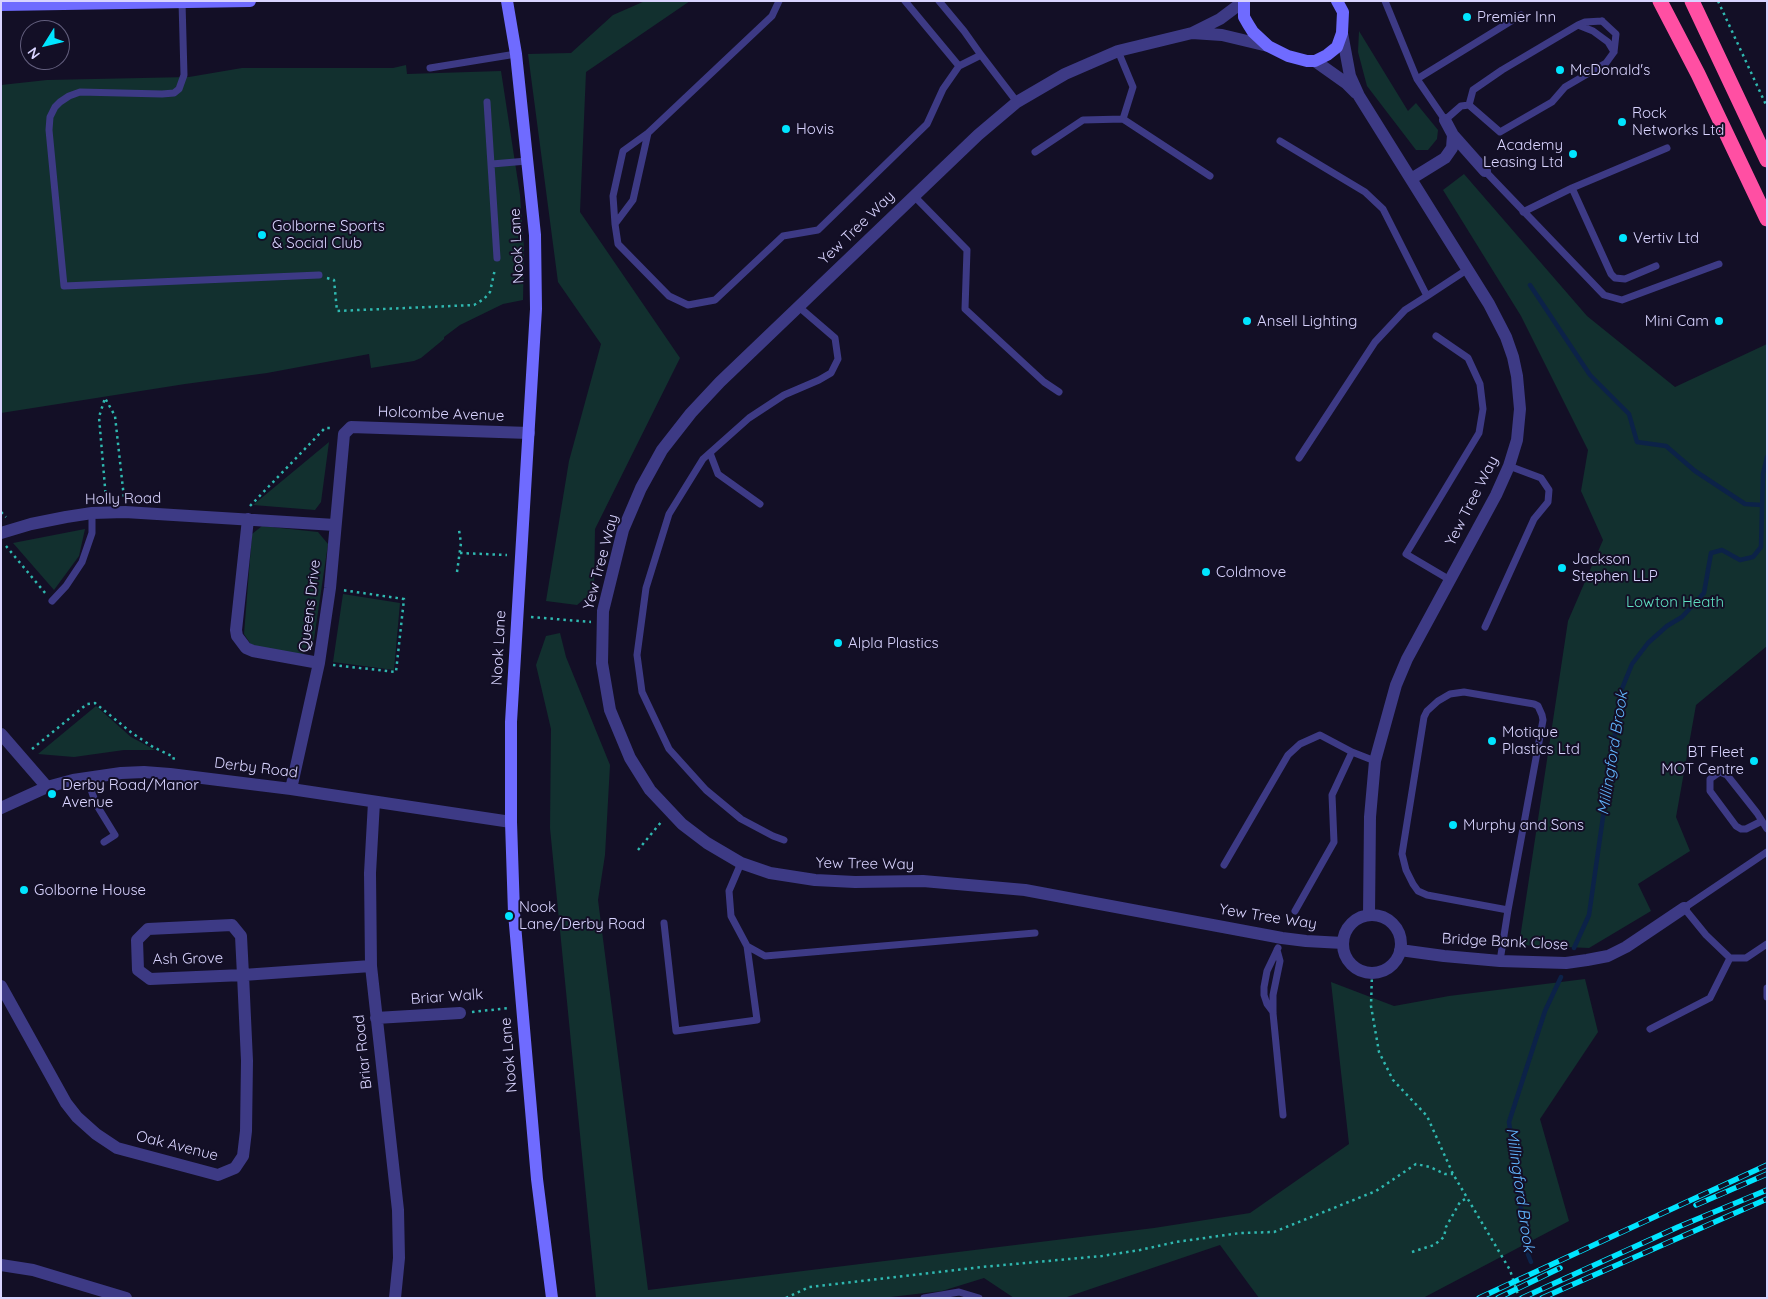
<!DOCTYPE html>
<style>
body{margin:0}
#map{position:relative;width:1768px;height:1299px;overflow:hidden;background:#130f26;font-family:Quicksand,sans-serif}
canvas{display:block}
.frame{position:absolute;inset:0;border:2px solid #d9d4ff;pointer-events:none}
.north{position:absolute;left:20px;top:20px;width:50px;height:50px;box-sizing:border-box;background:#130f26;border:1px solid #625e7d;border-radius:50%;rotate:234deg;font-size:14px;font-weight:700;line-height:20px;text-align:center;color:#d9d4ff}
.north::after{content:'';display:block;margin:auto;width:18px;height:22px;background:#00e5ff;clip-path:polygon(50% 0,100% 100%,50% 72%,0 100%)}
</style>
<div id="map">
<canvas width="1768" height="1299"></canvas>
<div class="frame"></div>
<div class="north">N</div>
</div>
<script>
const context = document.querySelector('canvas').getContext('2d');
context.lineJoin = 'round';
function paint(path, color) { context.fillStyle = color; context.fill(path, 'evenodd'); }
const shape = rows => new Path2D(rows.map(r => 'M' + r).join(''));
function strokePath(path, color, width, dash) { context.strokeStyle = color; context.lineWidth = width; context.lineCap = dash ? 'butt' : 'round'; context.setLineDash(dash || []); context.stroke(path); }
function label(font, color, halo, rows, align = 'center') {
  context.font = font + ' Quicksand,sans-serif'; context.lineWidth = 4; context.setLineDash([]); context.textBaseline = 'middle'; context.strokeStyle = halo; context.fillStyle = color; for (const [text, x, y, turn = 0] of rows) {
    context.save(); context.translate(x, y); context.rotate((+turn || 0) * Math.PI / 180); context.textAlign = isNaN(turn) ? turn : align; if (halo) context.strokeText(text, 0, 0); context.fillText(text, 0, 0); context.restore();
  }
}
paint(shape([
 [645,1,690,1,586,72,580,212,680,358,595,529,594,591,577,605,546,601,569,461,601,344,558,282,528,54,571,53,613,15],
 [1359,31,1408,111,1416,103,1438,130,1437,139,1428,150,1416,150,1367,86,1358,52],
 [406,65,407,74,501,71,520,195,524,249,523,300,503,304,460,325,444,337,444,339,421,358,414,361,371,368,369,354,267,373,185,384,1,413,1,85,47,80,189,77,242,68,393,68],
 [1464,174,1587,316,1675,387,1767,344,1767,646,1696,705,1676,817,1690,851,1638,884,1651,911,1589,948,1519,945,1568,621,1603,540,1581,491,1588,450,1521,316,1443,190],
 [329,442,321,502,315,510,253,505],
 [262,526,318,532,328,544,313,646,302,655,252,646,244,634,252,534],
 [85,529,79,556,54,590,13,543],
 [343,594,400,603,394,670,333,662],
 [560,633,566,657,610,765,605,855,598,900,648,1290,1154,1228,1250,1213,1349,1144,1331,982,1394,1006,1449,996,1585,979,1598,1032,1540,1119,1569,1221,1423,1298,1259,1298,1220,1245,1064,1298,1014,1298,984,1278,942,1291,882,1298,596,1298,550,828,551,729,536,665,546,636],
 [96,706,131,737,155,750,124,750,74,757,38,754]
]), '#12302f');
strokePath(shape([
 [1530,285,1590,375,1629,414,1637,442,1666,446,1695,471,1745,504,1762,505],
 [1574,948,1589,915,1621,691,1632,664,1648,643,1667,626,1682,617,1704,593,1711,553,1722,550,1740,560,1753,557,1761,547,1763,474,1767,457],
 [1531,1262,1527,1252,1509,1122,1545,1011,1561,977],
 [1546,1297,1546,1298]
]), '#0c2248', 4.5);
strokePath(shape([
 [1718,1,1767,107],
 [327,278,334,280,337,311,474,305,484,299,490,292,495,269],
 [106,499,99,417,105,398,115,416,124,498],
 [250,506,325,428,331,428],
 [1,512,6,517],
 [6,546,46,594],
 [460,553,507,555],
 [457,572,461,543,459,530],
 [531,617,591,622],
 [333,665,396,672,404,599,342,590],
 [32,749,87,704,95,703,132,733,153,747,174,757,173,761],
 [638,850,662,821],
 [1372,973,1371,1006,1379,1052,1393,1080,1427,1116,1453,1174,1510,1270,1519,1298],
 [472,1012,509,1008],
 [1412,1252,1434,1245,1444,1237,1446,1227,1460,1202,1467,1198],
 [786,1298,809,1287,982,1267,1102,1256,1140,1250,1176,1242,1240,1233,1274,1232,1376,1191,1416,1164,1430,1167,1445,1174,1453,1174]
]), '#2fb8b0', 2.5, [2.5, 4]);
strokePath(shape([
 [779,1,772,16,648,133,633,200,615,224,618,244,669,296,688,305,715,300,783,236,818,230,927,124,943,89,959,66,981,55],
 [905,1,959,66],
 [939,1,964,31,981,55,1017,102],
 [1385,1,1417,79],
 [182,2,184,75,179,89,174,93,162,94,80,92,69,96,60,102,55,107,50,117,49,130,64,286,319,275],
 [1602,21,1616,34,1614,52,1606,63,1565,87,1552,102,1500,132,1469,105,1473,90,1502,70,1578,25,1585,22,1602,21],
 [1578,25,1593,31,1608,42,1614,52],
 [430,68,516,54],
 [487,102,497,258],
 [1469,105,1461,106,1445,120,1417,79,1521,15],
 [1123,119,1210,176],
 [1280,141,1365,192,1383,209,1427,296,1468,269],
 [1035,152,1083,120,1123,119,1133,87,1118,51],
 [492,164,527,161],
 [1485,171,1604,295,1622,300,1719,264],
 [1572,188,1611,274,1615,278,1625,279,1656,266],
 [914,196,967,250,965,309,1044,382,1059,392],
 [1523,212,1572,188,1667,148],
 [615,224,613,196,623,151,648,133],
 [1436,336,1468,358,1480,384,1483,409,1479,433,1406,554,1450,580],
 [710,453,718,474,760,504],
 [1299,458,1375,342,1405,310,1427,296],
 [52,601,66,586,82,562,92,533,92,513],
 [1485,627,1534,519,1548,502,1549,490,1541,478,1509,466],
 [87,778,96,804,115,835,104,842],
 [1762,821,1746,829,1741,829,1736,826,1710,791,1710,779,1720,772,1727,775,1757,813,1767,829],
 [784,840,773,836,741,819,706,790,669,749,642,692,637,655,646,588,669,514,703,459,749,418,784,395,819,380,831,373,838,359,835,338,799,307],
 [1767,852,1684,908,1706,935,1730,958,1746,958,1767,944],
 [741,863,729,891,731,916,747,946,765,956,1035,933],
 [1224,865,1288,755,1300,744,1320,735,1352,752,1375,761],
 [1295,911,1334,842,1332,795,1352,752],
 [664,923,676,1031,757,1020,747,946],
 [1277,950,1280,961,1273,995,1273,1013,1283,1115],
 [1500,961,1508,910,1543,720,1542,715,1538,706,1534,704,1464,692,1450,694,1438,701,1427,711,1424,717,1402,854,1406,870,1413,884,1418,891,1427,895,1508,910],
 [1767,988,1767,997],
 [1273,1012,1267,1004,1264,995,1264,987,1267,971,1278,948],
 [1650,1029,1710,998,1730,958],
 [924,1298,959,1292,979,1298]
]), '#3d3a85', 7);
strokePath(shape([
 [1192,33,1220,19,1244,1],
 [1342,33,1350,76,1359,96,1489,304,1506,337,1513,357,1517,376,1520,409,1517,440,1509,466,1496,495,1407,659,1396,685,1375,761,1370,817,1369,915],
 [1268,46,1222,35,1192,33,1118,51,1065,74,1017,102,978,135,720,382,691,413,662,450,641,488,623,530,603,611,602,663,610,710,630,758,650,790,682,824,707,843,741,863,770,873,815,880,855,882,923,881,1025,890,1282,938,1306,941,1343,943],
 [1315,61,1346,83,1356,93],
 [1445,120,1453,135,1485,171],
 [1411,179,1445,158,1452,148,1453,135],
 [248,519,236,630,237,636,246,648,253,651,319,663],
 [1,533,31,524,66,517,92,513,125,512,335,525],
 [1,734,47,787],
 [291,789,319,663,330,588,344,434,351,427,529,433],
 [374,802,370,873,371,966,398,1210,399,1258,395,1298],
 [1,808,47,787,73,780,121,773,144,772,170,774,291,789,511,822],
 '1343 944a29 29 0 1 1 58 0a29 29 0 1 1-58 0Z',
 [1400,950,1444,956,1500,961,1566,963,1587,960,1608,956,1626,947,1684,908],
 [1,986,66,1103,77,1117,96,1134,117,1148,218,1175,235,1168,243,1156,246,1131,247,1061,243,975,241,936,232,925,148,929,137,940,138,970,150,979,243,975,371,966],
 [376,1018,460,1013],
 [1,1265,33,1270,126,1298]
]), '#3d3a85', 12);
strokePath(shape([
 [507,1,516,54,535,235,536,309,511,722,511,822,514,913,537,1179,552,1298],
 [1244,1,1244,17,1248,24,1253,32,1268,46,1288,56,1307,61,1315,61,1327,55,1337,47,1342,33,1343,12,1337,1],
 [1,5,250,1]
]), '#6f6bff', 12);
strokePath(shape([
 [1660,1,1698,74,1767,219],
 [1692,1,1767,160]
]), '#ff4fa3', 15);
const rail = shape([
 [1696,1205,1767,1174],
 [1479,1298,1767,1165],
 [1498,1298,1560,1268],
 [1522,1298,1678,1227,1767,1190],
 [1542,1298,1767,1199]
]);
strokePath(rail, '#00e5ff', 5.5);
strokePath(rail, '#130f26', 4, [11]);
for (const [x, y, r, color] of [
 [1467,17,5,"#00e5ff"],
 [1560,70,5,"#00e5ff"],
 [1622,122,5,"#00e5ff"],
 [786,129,5,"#00e5ff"],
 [1573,154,5,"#00e5ff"],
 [262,235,5,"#00e5ff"],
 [1623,238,5,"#00e5ff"],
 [1247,321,5,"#00e5ff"],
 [1719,321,5,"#00e5ff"],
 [1562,568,5,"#00e5ff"],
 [1206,572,5,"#00e5ff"],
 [838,643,5,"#00e5ff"],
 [1492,741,5,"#00e5ff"],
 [1754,761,5,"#00e5ff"],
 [52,794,5,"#00e5ff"],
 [1453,825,5,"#00e5ff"],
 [24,890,5,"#00e5ff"],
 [509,916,5,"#00e5ff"]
]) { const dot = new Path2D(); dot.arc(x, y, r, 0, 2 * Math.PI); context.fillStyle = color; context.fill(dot); strokePath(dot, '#130f26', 2); }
label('15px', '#d9d4ff', '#130f26', [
 ["Premier Inn",1477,17],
 ["McDonald's",1570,70],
 ["Rock",1632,113],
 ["Networks Ltd",1632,130],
 ["Hovis",796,129],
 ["Academy",1563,145,"right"],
 ["Leasing Ltd",1563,162,"right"],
 ["Golborne Sports",272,226],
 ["& Social Club",272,243],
 ["Vertiv Ltd",1633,238],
 ["Ansell Lighting",1257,321],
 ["Mini Cam",1709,321,"right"],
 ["Jackson",1572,559],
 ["Stephen LLP",1572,576],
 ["Coldmove",1216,572],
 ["Alpla Plastics",848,643],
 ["Motique",1502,732],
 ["Plastics Ltd",1502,749],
 ["BT Fleet",1744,752,"right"],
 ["MOT Centre",1744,769,"right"],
 ["Derby Road/Manor",62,785],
 ["Avenue",62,802],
 ["Murphy and Sons",1463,825],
 ["Golborne House",34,890],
 ["Nook",519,907],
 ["Lane/Derby Road",519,924]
], 'left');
label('15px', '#d9d4ff', '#130f26', [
 ["Yew Tree Way",857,228,-44],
 ["Nook Lane",517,246,-93],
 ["Holcombe Avenue",441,414,2],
 ["Holly Road",123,499,-1],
 ["Yew Tree Way",1472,501,-63],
 ["Yew Tree Way",601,562,-75],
 ["Queens Drive",310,606,-83],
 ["Nook Lane",499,648,-87],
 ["Derby Road",256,768,7],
 ["Yew Tree Way",865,864,1],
 ["Yew Tree Way",1268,917,9],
 ["Bridge Bank Close",1505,942,3],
 ["Ash Grove",188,959,-1],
 ["Briar Walk",447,997,-4],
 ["Briar Road",363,1052,-96],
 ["Nook Lane",509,1055,-95],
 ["Oak Avenue",177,1146,14]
]);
label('15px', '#5fe0c0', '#130f26', [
 ["Lowton Heath",1675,602]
]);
label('italic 16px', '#62b6ff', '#130f26', [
 ["Millingford Brook",1613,753,-81],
 ["Millingford Brook",1520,1190,82]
]);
</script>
